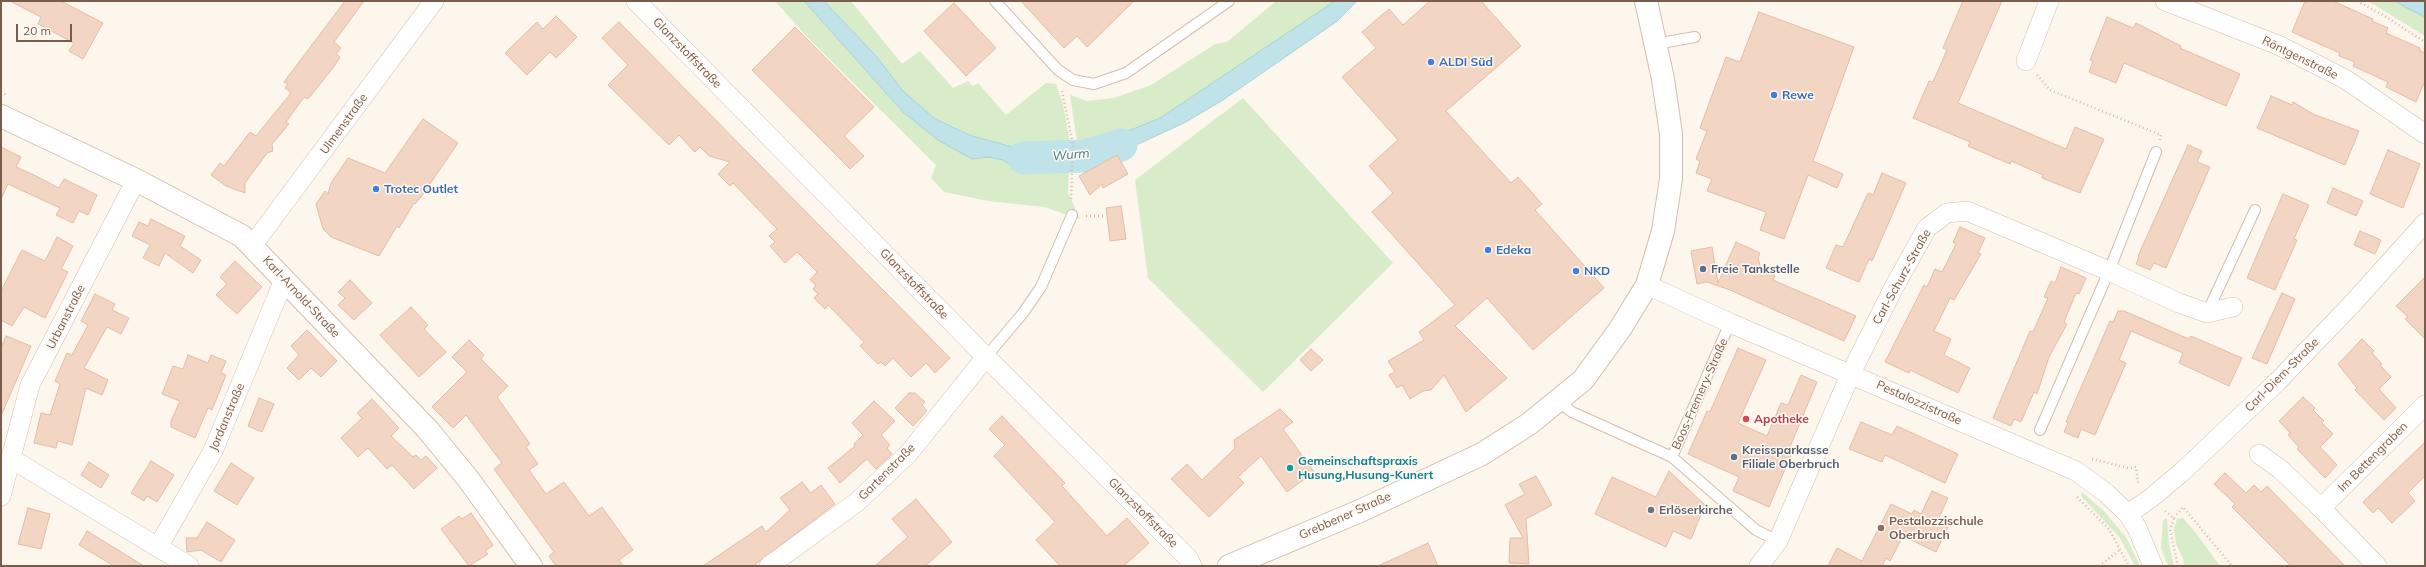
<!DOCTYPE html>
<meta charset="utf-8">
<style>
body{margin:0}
#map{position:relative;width:2426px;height:567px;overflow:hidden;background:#fdf6ec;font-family:Mulish,sans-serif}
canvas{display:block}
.frame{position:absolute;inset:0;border:2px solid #7a5c4d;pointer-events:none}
.scale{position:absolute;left:16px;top:24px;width:56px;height:18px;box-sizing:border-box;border:2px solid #7a5c4d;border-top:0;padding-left:5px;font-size:12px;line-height:14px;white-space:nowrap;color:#7a5c4d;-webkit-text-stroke:3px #fffaf3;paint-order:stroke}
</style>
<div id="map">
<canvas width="2426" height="567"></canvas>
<div class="frame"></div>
<div class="scale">20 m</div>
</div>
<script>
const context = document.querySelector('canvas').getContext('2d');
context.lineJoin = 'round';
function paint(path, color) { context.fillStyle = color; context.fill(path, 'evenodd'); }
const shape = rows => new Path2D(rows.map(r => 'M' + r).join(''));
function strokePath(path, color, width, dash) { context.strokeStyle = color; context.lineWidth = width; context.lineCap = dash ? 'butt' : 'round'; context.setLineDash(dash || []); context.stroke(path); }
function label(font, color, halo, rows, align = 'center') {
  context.font = font + ' Mulish,sans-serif'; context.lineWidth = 3; context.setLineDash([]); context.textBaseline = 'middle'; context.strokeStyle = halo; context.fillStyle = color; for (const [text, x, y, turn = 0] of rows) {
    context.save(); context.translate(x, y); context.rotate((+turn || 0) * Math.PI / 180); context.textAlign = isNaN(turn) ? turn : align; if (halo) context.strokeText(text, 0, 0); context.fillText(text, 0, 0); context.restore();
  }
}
paint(shape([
 [775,1,804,1,903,112,971,159,989,157,1003,160,1010,165,1032,168,1069,167,1068,193,1080,219,1044,207,988,201,944,192,931,178,936,165,808,38],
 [824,1,851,1,902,64,920,51,953,88,968,81,973,86,978,83,1006,115,1046,83,1056,84,1063,104,1071,148,1056,151,1034,151,1016,148,972,136,935,119,903,91,877,57],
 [1276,1,1335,1,1160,118,1116,136,1078,148,1070,95,1087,101,1114,98,1151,85,1215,44,1227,42],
 [2368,1,2395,1,2425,17,2425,36],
 [1243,98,1393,263,1263,392,1148,278,1135,180],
 [2082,492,2104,511,2126,537,2140,566,2135,566,2120,538,2081,496],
 [2167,518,2169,544,2174,566,2168,566,2161,548,2163,520],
 [2183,518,2196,533,2220,566,2183,566,2184,561,2176,544,2174,529,2177,519]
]), '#d8ecc9');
const water = shape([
 [804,1,824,1,877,57,903,91,935,119,972,136,1016,148,1034,151,1056,151,1071,148,1069,167,1032,168,1010,165,1003,160,989,157,972,159,938,140,903,112,804,1],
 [1335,1,1357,1,1336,22,1223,100,1184,123,1147,140,1107,158,1075,167,1078,148,1116,136,1160,118,1335,1],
 [2395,1,2425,1,2425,17,2405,7,2395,1]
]);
paint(water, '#bfe3e8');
strokePath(water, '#a5d3da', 1);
strokePath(shape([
 [1024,158,1085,156,1121,145]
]), '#bfe3e8', 33);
const building = shape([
 [10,1,61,1,103,23,83,59,69,51,74,43,38,24,41,17,10,1],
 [345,1,364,1,334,42,341,48,336,54,340,57,333,68,308,99,304,97,286,122,289,124,272,144,273,151,267,153,245,183,245,193,226,186,211,175,220,163,224,166,250,132,256,136,291,93,285,88,288,84,284,82,345,1],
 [1021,1,1134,1,1087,47,1077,36,1064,48,1021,1],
 [1430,1,1481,1,1521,46,1446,111,1511,183,1518,177,1542,204,1535,210,1604,288,1533,350,1487,298,1455,326,1507,378,1466,412,1444,375,1431,390,1423,391,1410,399,1402,385,1397,388,1389,375,1395,372,1388,361,1424,340,1419,332,1455,305,1372,212,1393,193,1369,166,1398,140,1342,77,1376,48,1362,32,1389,9,1403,25,1430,1],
 [1963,1,2002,1,1958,103,2066,149,2075,127,2104,139,2080,193,2042,178,2043,175,2011,161,2010,164,1968,146,1970,142,1913,118,1929,81,1933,82,1947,50,1943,48,1963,1],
 [2305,1,2333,1,2373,19,2372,21,2388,28,2386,33,2420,48,2419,50,2425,53,2425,81,2416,102,2386,87,2388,82,2353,66,2355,62,2339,56,2340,53,2292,32,2305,1],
 [954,3,996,48,966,76,924,31,954,3],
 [1759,12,1854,47,1813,161,1843,174,1837,188,1808,175,1784,239,1760,230,1766,212,1707,191,1712,179,1696,173,1700,161,1696,159,1707,131,1700,128,1726,57,1740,62,1759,12],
 [556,16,577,37,556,58,550,52,527,75,505,53,537,22,543,29,556,16],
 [2107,17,2133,28,2136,23,2181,46,2180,48,2240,74,2226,106,2124,63,2116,83,2089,72,2093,61,2090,60,2107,17],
 [619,22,950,358,935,373,926,363,911,377,893,358,885,366,881,362,878,364,860,346,864,342,828,305,825,309,814,298,818,294,813,289,816,285,810,280,817,272,797,252,785,263,770,246,775,242,769,236,777,229,733,183,730,186,718,174,730,162,709,156,700,147,695,152,679,135,669,145,608,85,628,65,602,38,619,22],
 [795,27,874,107,844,136,864,156,850,169,752,70,795,27],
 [2271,96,2292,105,2293,102,2313,114,2359,131,2345,165,2257,128,2271,96],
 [423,119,458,143,421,197,415,204,414,203,399,228,397,226,379,256,331,237,323,229,316,204,325,191,328,194,331,183,348,158,385,173,423,119],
 [2188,145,2202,151,2197,162,2210,167,2166,268,2154,263,2150,270,2136,264,2139,257,2138,256,2188,145],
 [1,147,21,157,16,167,36,176,59,188,64,179,97,195,88,215,79,211,73,223,56,215,60,208,8,184,1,199,1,147],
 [2388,150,2420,164,2403,208,2370,194,2388,150],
 [1117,155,1128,174,1103,188,1102,184,1090,195,1079,176,1117,155],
 [1882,173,1906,183,1872,261,1869,259,1859,282,1826,268,1836,245,1843,247,1868,193,1873,195,1882,173],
 [2333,188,2363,201,2356,216,2327,203,2333,188],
 [2283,194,2309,205,2294,239,2297,240,2275,290,2247,278,2283,194],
 [1121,206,1126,239,1110,241,1106,208,1121,206],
 [151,219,185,236,180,246,201,260,193,273,165,253,159,266,143,258,150,245,132,236,139,222,148,226,151,219],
 [1960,227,1985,238,1978,253,1981,254,1954,300,1950,298,1934,331,1951,339,1944,355,1970,368,1958,393,1910,370,1909,373,1885,362,1924,285,1927,287,1935,269,1942,272,1956,244,1953,242,1960,227],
 [2360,231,2381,240,2375,254,2354,245,2360,231],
 [57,237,73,246,61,269,68,272,45,318,24,307,12,326,1,320,1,291,22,250,45,261,57,237],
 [1736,242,1760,253,1758,258,1761,269,1775,275,1773,280,1856,316,1844,341,1730,290,1707,282,1697,284,1691,251,1712,247,1718,283,1736,242],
 [235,261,262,287,237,314,216,295,227,284,220,277,235,261],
 [2061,267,2086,278,2079,294,2076,293,2064,322,2067,324,2049,357,2037,394,2034,392,2021,422,2014,419,2011,426,1993,418,2030,331,2033,332,2048,298,2044,297,2051,281,2055,283,2061,267],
 [2425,277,2425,339,2405,319,2408,317,2396,306,2425,277],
 [350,280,372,303,354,320,338,305,345,298,338,292,350,280],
 [2282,293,2295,299,2267,364,2252,358,2282,293],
 [95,294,115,304,112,310,129,318,121,334,107,327,84,368,108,380,102,395,86,388,72,445,58,441,56,448,34,443,41,413,50,415,60,384,55,381,67,353,72,355,88,325,81,321,95,294],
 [411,307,428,325,424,329,446,352,419,377,380,335,411,307],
 [2118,311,2124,311,2189,339,2191,336,2242,358,2229,386,2179,363,2183,353,2131,331,2119,360,2126,363,2095,435,2081,429,2078,438,2064,432,2068,423,2066,422,2110,321,2113,322,2118,311],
 [307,330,337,361,321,377,311,368,299,380,287,368,299,355,291,346,307,330],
 [6,336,31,346,1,416,1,348,6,336],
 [2362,339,2374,351,2372,353,2382,364,2380,365,2391,377,2379,389,2396,408,2384,420,2355,390,2357,388,2338,364,2362,339],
 [469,340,484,355,481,359,508,386,497,397,530,444,526,447,538,464,529,470,546,494,564,482,589,516,602,507,633,550,619,560,623,566,556,566,549,556,554,552,494,469,502,463,466,415,453,428,432,407,467,372,452,357,469,340],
 [1738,348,1766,360,1738,423,1767,436,1781,403,1788,405,1801,375,1817,382,1790,447,1794,448,1769,507,1733,491,1739,477,1688,454,1707,411,1710,412,1738,348],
 [1311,349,1323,360,1311,371,1300,360,1311,349],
 [188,355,208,363,211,355,226,361,221,373,226,375,212,410,208,408,195,438,171,427,171,421,180,401,162,394,173,366,183,369,188,355],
 [909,393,915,393,925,402,922,405,927,411,913,426,895,408,909,393],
 [2303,397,2315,408,2313,410,2324,421,2322,423,2333,434,2320,447,2337,465,2325,478,2297,449,2299,447,2288,435,2290,433,2279,421,2303,397],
 [259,398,274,404,262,432,248,426,259,398],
 [372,399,399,428,391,436,413,457,416,455,421,460,426,456,437,468,414,489,392,465,387,469,368,448,358,457,341,438,362,418,357,413,372,399],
 [874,401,895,421,881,435,890,445,887,448,892,454,876,469,867,459,840,483,828,468,855,446,854,444,863,435,852,423,874,401],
 [1280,409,1293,422,1283,429,1314,472,1287,492,1261,456,1238,477,1244,483,1209,517,1171,479,1187,464,1202,480,1235,448,1234,440,1280,409],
 [1002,416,1065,483,1062,486,1107,536,1127,518,1149,543,1124,566,1060,566,1036,540,1055,522,994,456,1005,445,989,429,1002,416],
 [1861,422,1892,435,1897,426,1958,454,1945,483,1885,455,1882,462,1849,449,1861,422],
 [2425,442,2425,476,2408,493,2415,501,2392,523,2378,508,2373,513,2363,502,2425,442],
 [151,461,174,475,157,502,147,496,144,501,131,493,151,461],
 [89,462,109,475,101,488,81,475,89,462],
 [231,463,254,478,237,505,214,491,231,463],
 [1669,471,1705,505,1691,539,1673,531,1666,547,1595,514,1612,477,1656,497,1669,471],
 [2225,473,2246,493,2254,485,2261,492,2267,486,2345,566,2291,566,2232,507,2235,504,2214,484,2225,473],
 [1536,476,1552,505,1526,519,1529,564,1509,563,1510,538,1523,538,1505,505,1525,494,1519,484,1536,476],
 [802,482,811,493,821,485,835,504,753,566,703,566,762,526,766,532,790,510,780,498,802,482],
 [1932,491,1948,498,1937,522,1948,527,1936,552,1903,536,1890,561,1886,558,1882,566,1828,566,1837,548,1862,561,1891,504,1912,514,1914,510,1921,514,1932,491],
 [916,499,952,542,925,566,875,566,908,537,892,519,916,499],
 [28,508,50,514,41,549,18,544,28,508],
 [471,513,493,545,485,551,488,554,469,566,441,529,459,516,462,519,471,513],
 [207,522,235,540,221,562,201,550,187,552,186,538,197,538,207,522],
 [87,531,144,566,114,566,79,545,87,531],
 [1428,543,1438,566,1378,566,1428,543]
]);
paint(building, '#f3d5c3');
strokePath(building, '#e6bba3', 1);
const service = shape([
 [995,1,1058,70,1073,80,1094,84,1126,73,1229,1],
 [1655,44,1695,37],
 [2207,313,2255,210],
 [986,357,1023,313,1041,287,1072,215],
 [1558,401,1572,412,1672,457,1730,323],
 [2040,430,2109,271,2156,152],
 [1672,457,1756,530,1778,541]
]);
const minor = shape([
 [636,1,986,357,1188,558,1192,566],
 [2165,1,2278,45,2345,79,2425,134],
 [2026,61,2049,1],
 [252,246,434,1],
 [1647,285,1730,323,2076,471,2106,493,2128,514,2137,528,2153,566],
 [2259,454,2280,469,2321,508,2377,566],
 [10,458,189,566],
 [1,496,30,385,136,180],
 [2321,508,2425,405],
 [2128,514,2151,498,2182,472,2277,382,2353,303,2425,223],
 [158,547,213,451,284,280],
 [769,566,857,502,908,454,986,357],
 [1759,566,1778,541,1851,373,1894,287,1927,228,1947,213,1967,211,2109,271,2179,303,2207,313,2233,307]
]);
const tertiary = shape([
 [1229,566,1360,511,1482,454,1529,424,1583,380,1620,329,1647,285,1663,231,1671,179,1671,134,1663,79,1646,1]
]);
const secondary = shape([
 [1,116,136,180,242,236,428,430,469,480,531,566]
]);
strokePath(service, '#d1beb0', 12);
strokePath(minor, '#d1beb0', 20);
strokePath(tertiary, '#d1beb0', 24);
strokePath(secondary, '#d6c0b0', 24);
strokePath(shape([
 [2357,1,2383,15,2425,42],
 [2037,75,2050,90,2161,135,2160,140],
 [1062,91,1073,145,1071,202],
 [1,92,8,96],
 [1086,216,1103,216],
 [2092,459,2128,468,2136,467,2138,483],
 [2077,497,2109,529,2129,566],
 [2165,511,2174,518,2170,530,2178,566],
 [2174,518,2183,507,2232,566],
 [2099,566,2121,549]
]), '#d9b8a5', 2.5, [1, 3]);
strokePath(service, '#fff', 10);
strokePath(minor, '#fff', 19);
strokePath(tertiary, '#fff', 22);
strokePath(secondary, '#fff', 22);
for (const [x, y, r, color] of [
 [1431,62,4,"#3f7fe0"],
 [1774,95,4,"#3f7fe0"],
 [376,189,4,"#3f7fe0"],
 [1488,250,4,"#3f7fe0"],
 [1703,269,4,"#5c6f8a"],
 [1576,271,4,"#3f7fe0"],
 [1746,419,4,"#e0444e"],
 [1734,457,4,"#5c6f8a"],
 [1290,468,4,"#0f9aa8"],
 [1651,510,4,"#6b7280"],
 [1881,528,4,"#8d6e63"]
]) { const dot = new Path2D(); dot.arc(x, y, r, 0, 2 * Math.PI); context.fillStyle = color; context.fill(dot); strokePath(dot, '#fffaf3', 1.5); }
label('12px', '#7a5c4d', '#fffaf3', [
 ["Glanzstoffstraße",687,53,46],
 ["Röntgenstraße",2300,58,26],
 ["Ulmenstraße",344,124,-54],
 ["Carl-Schurz-Straße",1902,277,-61],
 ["Glanzstoffstraße",914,284,46],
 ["Karl-Arnold-Straße",301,297,47],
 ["Urbanstraße",66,317,-63],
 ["Carl-Diem-Straße",2282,375,-45],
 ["Boos-Fremery-Straße",1700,394,-66],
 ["Pestalozzistraße",1919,403,24],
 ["Jordanstraße",227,417,-67],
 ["Im Bettengraben",2373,457,-45],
 ["Gartenstraße",887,472,-45],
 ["Glanzstoffstraße",1143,513,45],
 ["Grebbener Straße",1345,516,-24]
]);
label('bold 12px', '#366cbe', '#fffaf3', [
 ["ALDI Süd",1439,62],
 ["Rewe",1782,95],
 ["Trotec Outlet",384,189],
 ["Edeka",1496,250],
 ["NKD",1584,271]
], 'left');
label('bold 12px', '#4e5e75', '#fffaf3', [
 ["Freie Tankstelle",1711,269],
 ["Kreissparkasse",1742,450],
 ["Filiale Oberbruch",1742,464]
], 'left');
label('bold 12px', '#be3a42', '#fffaf3', [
 ["Apotheke",1754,419]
], 'left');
label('bold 12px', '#0d838f', '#fffaf3', [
 ["Gemeinschaftspraxis",1298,461],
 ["Husung,Husung-Kunert",1298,475]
], 'left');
label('bold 12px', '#5b616d', '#fffaf3', [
 ["Erlöserkirche",1659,510]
], 'left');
label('bold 12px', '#785e54', '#fffaf3', [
 ["Pestalozzischule",1889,521],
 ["Oberbruch",1889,535]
], 'left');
label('italic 13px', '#437c86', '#fffaf3', [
 ["Wurm",1071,155,-5]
]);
</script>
